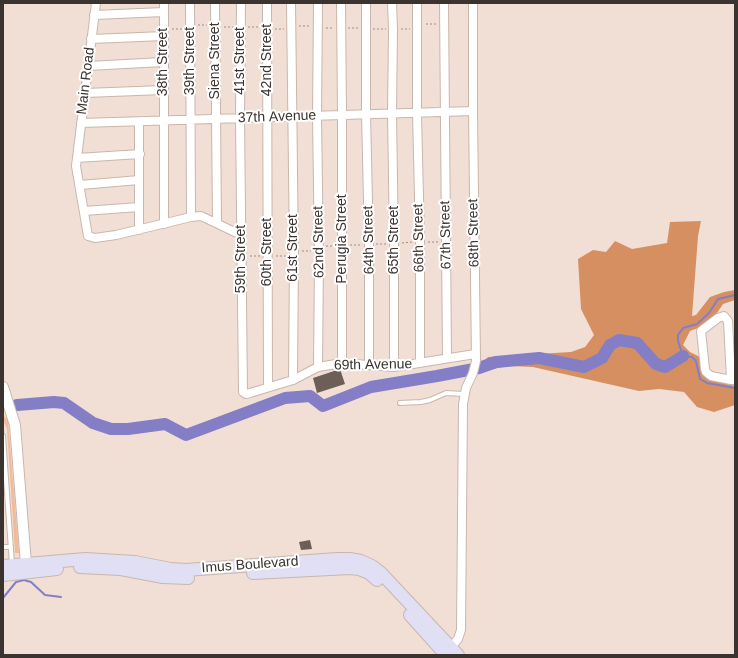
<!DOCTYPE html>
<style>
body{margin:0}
#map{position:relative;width:738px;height:658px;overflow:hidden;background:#f1dfd5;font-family:Arial,sans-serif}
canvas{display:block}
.frame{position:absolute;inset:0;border:4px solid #3a332f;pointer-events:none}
</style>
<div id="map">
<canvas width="738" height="658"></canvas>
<div class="frame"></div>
</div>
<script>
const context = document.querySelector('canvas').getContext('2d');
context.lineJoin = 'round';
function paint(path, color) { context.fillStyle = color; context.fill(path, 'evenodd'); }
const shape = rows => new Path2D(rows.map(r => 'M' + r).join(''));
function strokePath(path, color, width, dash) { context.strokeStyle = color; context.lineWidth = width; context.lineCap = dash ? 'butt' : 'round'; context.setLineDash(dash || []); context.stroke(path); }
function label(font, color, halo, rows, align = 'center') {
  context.font = font + ' Arial,sans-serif'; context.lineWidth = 4; context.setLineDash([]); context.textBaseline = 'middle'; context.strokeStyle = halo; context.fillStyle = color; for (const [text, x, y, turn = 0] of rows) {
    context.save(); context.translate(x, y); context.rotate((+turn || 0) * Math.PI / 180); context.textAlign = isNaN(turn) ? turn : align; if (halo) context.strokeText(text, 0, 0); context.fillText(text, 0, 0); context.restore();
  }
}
paint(shape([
 [3,415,8,420,19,553,15,553,7,429,3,420]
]), '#f3bb99');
paint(shape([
 [701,221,698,236,692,316,696,315,710,297,724,292,735,290,735,300,723,304,713,319,698,328,690,331,683,345,690,352,700,357,704,375,723,383,735,386,735,405,714,412,697,407,684,392,659,389,639,391,533,367,510,366,485,370,484,361,488,357,571,352,585,347,594,335,581,309,578,259,593,250,606,252,615,241,632,249,667,243,670,222]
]), '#d68f61');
strokePath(shape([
 [735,295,718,299,709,313,697,324,683,328,678,335,678,341,683,356,692,357,696,361,700,379,707,383,735,388],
 [3,598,16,582,24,580,31,582,45,595,61,597]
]), '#837ec6', 2);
strokePath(shape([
 [17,405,54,402,64,403,93,423,111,429,128,429,165,424,186,435,285,398,310,396,323,406,371,387,437,376,479,368,496,362,539,358,584,367,602,358,610,345,619,340,637,343,656,364,665,367,683,356]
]), '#837ec6', 12);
paint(shape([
 [340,369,345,384,317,393,313,378],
 [310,540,312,549,301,550,299,542]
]), '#6e5f56');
const service = shape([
 [400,403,421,402,430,400,446,393,464,394],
 [3,436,12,564],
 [3,547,11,547]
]);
const minor = shape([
 [96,3,76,166,88,236,95,238,116,235,191,217,201,216,241,235],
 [164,3,164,224],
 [190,3,191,217],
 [215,3,217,223],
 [241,3,240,118,243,392,246,394,250,393,293,380,318,367,342,363,394,367,475,354],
 [267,3,268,387],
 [291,3,294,256,293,380],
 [318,3,317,116,319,256,318,367],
 [341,3,342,115,342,363],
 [366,3,366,114,369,245,369,365],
 [392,3,393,29,392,114,394,244,394,367],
 [417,3,417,113,420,240,420,363],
 [444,3,447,358],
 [94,15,164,12],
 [91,39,164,36],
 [88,66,163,62],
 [85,93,163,90],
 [81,123,473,111],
 [77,158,140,154],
 [80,185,139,180],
 [84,211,139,207],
 [139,230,139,122],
 [731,380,728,321,724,316,718,318,701,331,705,369,706,372,711,376,731,380,735,380],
 [448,650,458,639,461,630,463,404,466,388,473,373,476,361,473,111,473,3]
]);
const tertiary = shape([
 [3,387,15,425,26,564]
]);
const secondary = shape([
 [3,566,85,559,135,562,171,569,186,570,337,559,350,559,361,561,372,566,381,573,458,655],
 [80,567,121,569,163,577,188,578],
 [253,573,350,568,359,569,369,573,377,580],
 [3,575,57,569],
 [410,615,446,655]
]);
strokePath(service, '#c8b7ad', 6);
strokePath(minor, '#c8b7ad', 10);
strokePath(tertiary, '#c8b7ad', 12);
strokePath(secondary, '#c8b7ad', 14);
strokePath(shape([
 [426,24,436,24],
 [198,25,207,25],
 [299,26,310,26],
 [224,27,233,27],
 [248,27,259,27],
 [326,28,333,28],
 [348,28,359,28],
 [172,29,183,29],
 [275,29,284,29],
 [373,29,386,29],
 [401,29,410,29],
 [428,242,438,242],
 [402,243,412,242],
 [376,244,387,244],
 [350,245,361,245],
 [326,246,335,246],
 [302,251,311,251],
 [250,256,261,256],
 [276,256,287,256]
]), '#9b8e87', 1, [2, 2]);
strokePath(service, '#fff', 4);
strokePath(minor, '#fff', 8);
strokePath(tertiary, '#fff', 10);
strokePath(secondary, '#e0dff4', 12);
label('14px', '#3a332f', '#fff', [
 ["42nd Street",267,60,-90],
 ["39th Street",190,61,-90],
 ["Siena Street",215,61,-90],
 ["41st Street",240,61,-90],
 ["38th Street",163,62,-90],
 ["Main Road",86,81,-83],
 ["37th Avenue",277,117,-2],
 ["68th Street",474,233,-91],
 ["67th Street",446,235,-91],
 ["66th Street",419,238,-91],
 ["Perugia Street",342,239,-90],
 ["64th Street",369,240,-91],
 ["65th Street",394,240,-90],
 ["62nd Street",319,242,-91],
 ["61st Street",293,248,-90],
 ["60th Street",267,252,-90],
 ["59th Street",241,259,-90],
 ["69th Avenue",373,365,-1],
 ["Imus Boulevard",250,565,-4]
]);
</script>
